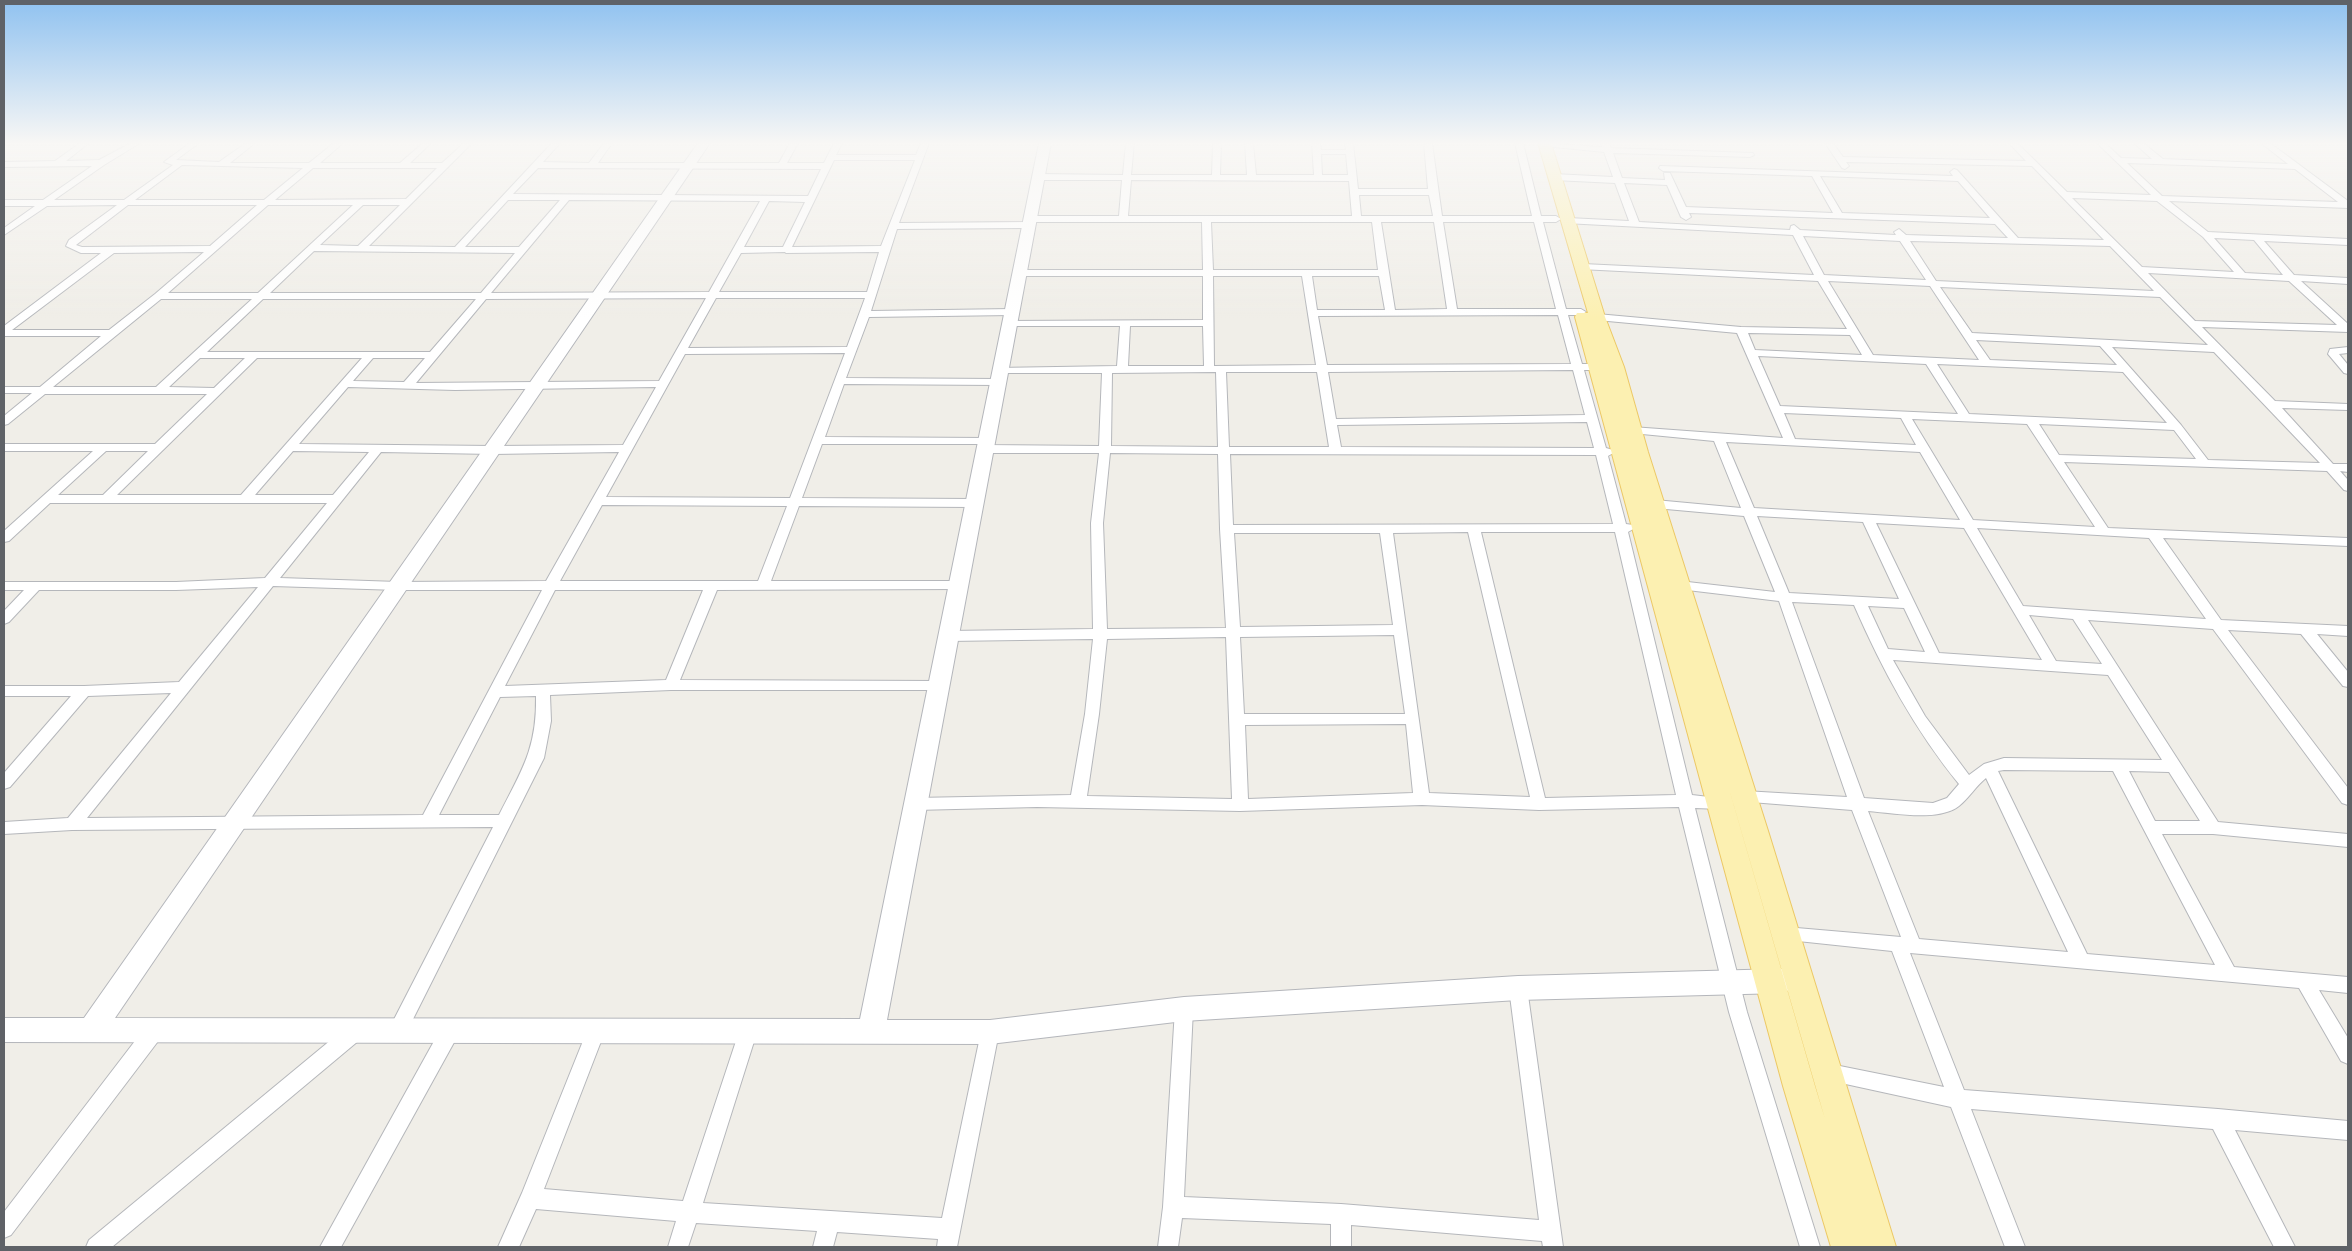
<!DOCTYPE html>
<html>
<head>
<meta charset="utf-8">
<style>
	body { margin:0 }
	#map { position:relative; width:2352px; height:1251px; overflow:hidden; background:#f0eee8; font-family:Rubik,sans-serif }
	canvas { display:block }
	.frame { position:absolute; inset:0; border:5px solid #5f6267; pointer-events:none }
</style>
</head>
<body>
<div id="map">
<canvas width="2352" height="1251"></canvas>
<div class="frame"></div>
</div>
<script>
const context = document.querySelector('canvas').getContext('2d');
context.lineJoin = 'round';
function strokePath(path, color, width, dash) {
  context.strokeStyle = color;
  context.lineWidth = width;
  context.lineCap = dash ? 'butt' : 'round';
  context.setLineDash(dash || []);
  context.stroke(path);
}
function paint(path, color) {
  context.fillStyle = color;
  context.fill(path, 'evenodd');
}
const street = new Path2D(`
	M80,143H89L66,161L99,160L131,143H140L104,165L54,200H124L173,165L164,162L190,143H199L176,160L219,162L246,143H255L230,163H309L334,143H343L320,163H400L423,143H431L410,163H442L464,143H472L369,246L455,247L552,143H560L543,162L589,163L604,143H612L598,163H779L790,143H798L787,163H824L834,143H842L836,155H916L921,143H929L899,223L1028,222L1033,225L1028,228L897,229L871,311L1012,309L1017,312L1012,315L869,317L846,378L998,379L1003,382L998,385L844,384L825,437L986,438L992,441L986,444H822L802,498L974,499L980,503L974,507L799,506L771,581H958L965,585L958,589L717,590L680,680L938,681L943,682L945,686L943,690H671L550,695L551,721L544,758L404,1037L397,1039L390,1037L388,1031L493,827L72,830L4,834V822L68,818L171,693L88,696L10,787L4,789V773L71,696H4V686H84L179,682L258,587L176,590H39L9,622L4,624V611L24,590H4V582H176L265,578L327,503H50L9,541L4,542V531L93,451H4V444H155L207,394H45L8,424L4,425V416L32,393H4V387H40L101,336H4V326L101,253H81L66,246L69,240L117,205L47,206L4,235V228L35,206H4V200H43L92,166L4,167V162L55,161ZM834,160H915L881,246L792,247ZM182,165L303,168L264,200H135ZM313,168H437L406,199L275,200ZM538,168L821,169L808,196L513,194ZM508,200H560L519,247H465ZM569,200L760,201L709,292L491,293ZM769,201L805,202L783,247H744ZM128,205H257L210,246L82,247L76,245ZM268,205H353L258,293H168ZM363,205H400L358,246L320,245ZM314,251L515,253L481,293H270ZM204,252L155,294L109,330H12L114,253ZM785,252L786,253L879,252L867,292H719L741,253ZM706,298L659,381L416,383L486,299ZM716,298H865L847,347L688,348ZM161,299H252L156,387H53ZM263,299H476L430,352H207ZM845,353L790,498L606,497L685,354ZM200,358H245L214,388L169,387ZM257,358H362L241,495H117ZM373,358H425L404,382L353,381ZM348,387L455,390L656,387L623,445L493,446L299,444ZM106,451H148L103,495H58ZM293,451L369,452L333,495H255ZM381,452L493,454L619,452L546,581L398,582L280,578ZM602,505L787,506L758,581H560ZM273,586L398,590H542L423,815L87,818ZM555,590H703L666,680L505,686ZM536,696C537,748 522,770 499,815H439L500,697Z
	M1126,143H1134L1131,175H1212L1213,143H1221L1220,175H1247L1245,143H1253L1256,175H1314L1312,143H1320L1321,150H1346L1345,143H1353L1358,189H1428L1424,143H1432L1442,216H1532L1515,143H1523L1541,216H1556L1561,219L1556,222H1543L1566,309H1581L1586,312L1581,315H1568L1582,364H1597L1602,367L1597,370H1584L1606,448L1613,450L1615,452L1608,456L1626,524L1633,525L1635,528L1628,532L1692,795L1726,799L1728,803L1726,807L1720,809L1695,808L1747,1012L1820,1247H1800L1729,1012L1679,807L1539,810L1422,805L1240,811L1037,807L915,810L909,808L907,804L909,800L915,798L1071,795L1085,714L1093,639L948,641L941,636L948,631L1093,629L1091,523L1099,453H985L979,449L985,445L1099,446L1102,373H1000L995,370L996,368L1117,366L1120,326H1009L1004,323L1005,321L1203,320V276H1019L1014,273L1019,270H1203L1202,222H1030L1025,219L1030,216H1119L1122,180H1038L1034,177L1038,174L1123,175ZM1321,154H1346L1348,175H1322ZM1131,180L1349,181L1352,216H1128ZM1359,195H1429L1433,216H1361ZM1211,222H1372L1378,270H1213ZM1381,222H1434L1447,309L1395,310ZM1443,222H1534L1556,309H1457ZM1213,276H1302L1316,365L1214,366ZM1312,276H1379L1385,310H1317ZM1558,315L1571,364L1327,365L1318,316ZM1130,326H1203L1204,366H1128ZM1573,370L1585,415L1336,419L1328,372ZM1216,372L1218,447L1111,446L1112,373ZM1226,372H1317L1329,447H1229ZM1587,422L1594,448L1341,447L1337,425ZM1110,453L1218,454L1220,529L1226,628L1107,629L1103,523ZM1230,454L1596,455L1613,524L1233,525ZM1468,532L1530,797L1429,793L1393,533ZM1481,532H1615L1676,795L1545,798ZM1234,533H1380L1393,625L1240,627ZM1394,635L1405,714H1244L1240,637ZM1226,637L1232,799L1087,796L1099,714L1107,639ZM1406,724L1413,793L1248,799L1245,725Z
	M1541,143L1602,147L1601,143H1609L1611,148L1753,153L1754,155L1750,157L1613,153L1622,178L1665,180L1664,173H1670L1686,207L1833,213L1812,176L1663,171L1659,168L1660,166L1953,176L1950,172L1954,169L1957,170L2018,238L2104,240L2032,166L1846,162L1849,166L1845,169L1842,168L1825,143H1833L1843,157L2026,161L2009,143H2017L2067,192L2151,195L2097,143H2105L2121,158L2152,159L2134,143H2143L2163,159L2288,164L2261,143H2270L2348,201V208L2169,201L2208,232L2348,239V245L2264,241L2294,275L2348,278V284L2301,281L2348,324V332L2202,327L2275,401L2348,404V410L2282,408L2333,464H2348V472L2340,471L2348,480V491L2344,490L2327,471L2064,462L2108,528L2348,538V546L2163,538L2221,620L2348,626V636L2317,634L2348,672V687L2343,686L2301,634L2228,630L2348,788V805L2342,803L2213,629L2088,620L2218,822L2348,834V847L2213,834H2162L2234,967L2348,977V993L2319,990L2348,1038V1064L2341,1061L2299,988L1910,953L1964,1090L2218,1109L2348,1121V1140L2235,1130L2295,1247H2274L2213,1129L1971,1109L2025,1247H2005L1951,1107L1818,1078L1816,1072L1818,1066L1825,1063L1944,1087L1892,951L1779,939L1776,934L1779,929L1785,927L1901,937L1852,810L1738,801L1736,797L1738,793L1744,791L1847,797L1779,601L1679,589L1672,585L1679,581L1775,592L1744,516L1655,508L1649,504L1655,500L1741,508L1714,441L1632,433L1626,430L1632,427L1783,438L1737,333L1597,320L1592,317L1597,314L1741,327L1847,329L1818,281L1580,269L1578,267L1583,264L1814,275L1793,235L1565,223L1563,221L1568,218L1629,221L1615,183L1554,180L1550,177L1554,174L1613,177L1604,152L1544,146H1541ZM2127,163L2295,169L2338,202L2162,196ZM1820,176L1958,181L1990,218L1842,213ZM1624,183L1667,185L1681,217L1686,220L1691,217L1689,213L1995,224L2008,238L1906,235L1899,229L1894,232L1896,235L1800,230L1794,225L1791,226L1790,230L1639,222ZM2072,198L2157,201L2203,237L2234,272L2142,267ZM1803,236L1900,241L1926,280L1824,275ZM2214,238L2254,240L2283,275L2245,273ZM1910,241L2110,246L2154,291L1936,281ZM2148,273L2289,281L2337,325L2195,321ZM1828,281L1930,286L1979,360L1873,355ZM1940,287L2160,297L2208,345L1972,333ZM1748,333L1850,335L1862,355L1755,350ZM1976,340L2100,346L2117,365L1990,360ZM2112,347L2214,352L2320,463L2208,460L2181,425ZM1758,356L1926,364L1958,414L1780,406ZM1937,364L2123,372L2167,423L1969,414ZM1784,413L1901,418L1916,445L1795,439ZM1912,419L2027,424L2095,527L1973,520ZM2039,424L2174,430L2196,459L2059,455ZM1726,442L1920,452L1960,520L1754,508ZM1757,516L1863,522L1899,599L1789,593ZM1876,523L1964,528L2042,660L1939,653ZM1977,528L2149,538L2206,619L2023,606ZM1792,602L1854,605C1882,669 1914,729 1959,784L1947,798L1933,803L1864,798ZM1868,606L1904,608L1925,652L1888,649ZM2029,615L2073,619L2102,664L2056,661ZM1893,660L2108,675L2162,760L2004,758L1984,764L1969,775L1925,716ZM2004,770L2113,771L2215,965L2087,954L1998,771ZM2129,771L2169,772L2200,821H2155ZM1986,778L2068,952L1919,939L1868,811C1893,813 1939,822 1959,806C1969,798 1975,787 1986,778Z
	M2348,347V353L2339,354L2348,365V374L2344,373L2328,354L2330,349Z
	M1518,980L1524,982L1527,988L1563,1247H1543L1542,1241L1351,1225V1247H1331V1224L1182,1218L1178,1247H1158L1163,1207L1175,1009L1178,1003L1184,1001L1190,1003L1193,1009L1184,1197L1341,1204L1539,1220L1509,988L1512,982Z
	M155,1022L162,1024L164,1030L162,1036L11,1235L4,1238V1212L148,1024Z
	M356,1023L363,1025L365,1031L363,1037L112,1247H86L89,1240L349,1025Z
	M450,1023L457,1025L459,1031L457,1037L341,1247H320L443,1025Z
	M596,1023L603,1025L605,1031L544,1189L683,1201L739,1032L741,1026L748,1024L755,1026L757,1032L703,1203L942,1218L981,1032L983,1026L990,1024L997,1026L999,1032L957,1247H937L938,1239L837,1232L833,1247H813L817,1231L696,1223L688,1247H668L676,1221L536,1209L519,1247H498L522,1193L587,1031L589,1025Z`);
const secondary = new Path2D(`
	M698,143H710L115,1018L860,1019L1039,143H1051L887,1020H990L1184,997L1518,976L1782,969L1791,973L1795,981L1791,989L1782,993L1518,1000L1184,1021L990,1044L4,1042V1018H84Z`);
const primary = new Path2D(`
	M1538,143H1551L1605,317L1624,367L1648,452L1769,834L1896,1247H1831L1783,1086L1575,317L1577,313H1588ZM1725,775L1825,1119L1815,1086Z`);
strokePath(street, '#b5b7bb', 2);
strokePath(secondary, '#b4b6bb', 2);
strokePath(primary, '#ecc865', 2);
paint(street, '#fff');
paint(secondary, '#fff');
paint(primary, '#fcf0b1');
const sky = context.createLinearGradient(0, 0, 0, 318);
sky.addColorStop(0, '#90c2f0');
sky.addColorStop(0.45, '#f8f7f5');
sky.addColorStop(1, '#f8f7f500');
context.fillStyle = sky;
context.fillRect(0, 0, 2352, 318);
</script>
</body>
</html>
